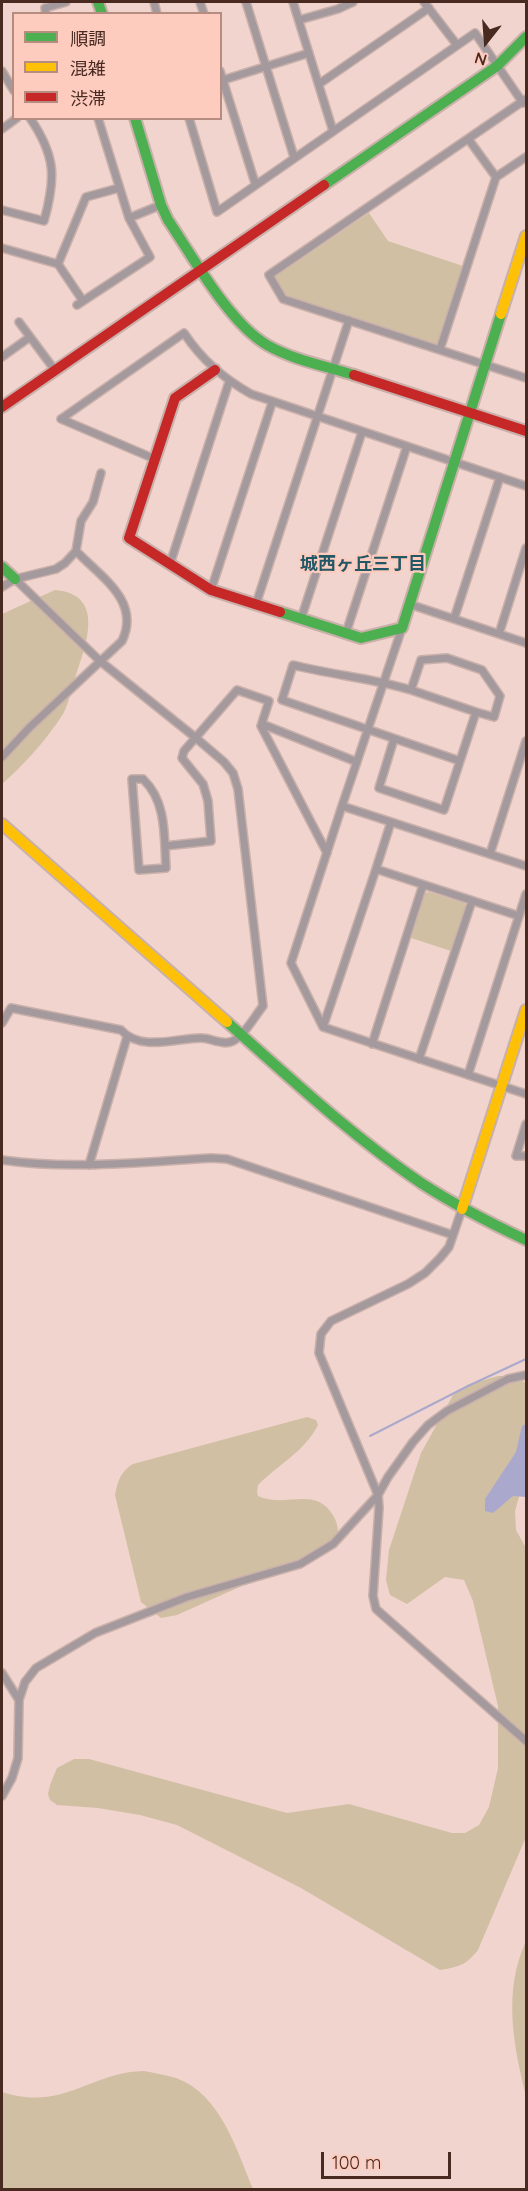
<!DOCTYPE html>
<html>
<head>
<meta charset="utf-8">
<style>
	body { margin:0 }
	#map { position:relative; width:528px; height:2191px; overflow:hidden; background:#f0d4cd; font-family:Quicksand,"Noto Sans JP",sans-serif }
	canvas { display:block }
	.frame { position:absolute; inset:0; border:3px solid #492a21; pointer-events:none }
	.legend { position:absolute; left:12px; top:12px; width:210px; height:108px; box-sizing:border-box; background:#feccbf; border:2px solid #b68b80; margin:0; padding:8px 10px; list-style:none; font-size:18px; color:#492a21 }
	.legend li { display:flex; align-items:center; gap:12px; height:30px }
	.legend b { width:30px; border:2px solid #b68b80 }
	.north { position:absolute; left:456px; top:12px; width:60px; height:60px; -webkit-text-stroke:4px #feccbf; paint-order:stroke; rotate:197deg; font-size:16px; font-weight:700; line-height:24px; text-align:center; color:#492a21 }
	.north::after { content:''; display:block; margin:auto; width:21px; height:27px; background:#492a21; clip-path:polygon(50% 0,100% 100%,50% 72%,0 100%) }
	.scale { position:absolute; left:321px; top:2152px; width:130px; height:27px; box-sizing:border-box; border:3px solid #492a21; border-top:0; padding-left:8px; font-size:18px; line-height:21px; white-space:nowrap; color:#492a21; -webkit-text-stroke:4px #feccbf; paint-order:stroke }
</style>
</head>
<body>
<div id="map">
<canvas width="528" height="2191"></canvas>
<div class="frame"></div>
<ul class="legend">
<li><b style="height:8px;background:#4caf50"></b>順調</li>
<li><b style="height:8px;background:#ffc107"></b>混雑</li>
<li><b style="height:8px;background:#c62828"></b>渋滞</li>
</ul>
<div class="north">N</div>
<div class="scale">100 m</div>
</div>
<script>
const context = document.querySelector('canvas').getContext('2d');
context.lineJoin = 'round';
function paint(path, color) {
  context.fillStyle = color;
  context.fill(path, 'evenodd');
}
function strokePath(path, color, width, dash) {
  context.strokeStyle = color;
  context.lineWidth = width;
  context.lineCap = dash ? 'butt' : 'round';
  context.setLineDash(dash || []);
  context.stroke(path);
}
function label(font, color, halo, rows, align = 'center') {
  context.font = font + ' Quicksand,"Noto Sans JP",sans-serif';
  context.lineWidth = 4.5;
  context.setLineDash([]);
  context.textBaseline = 'middle';
  context.strokeStyle = halo;
  context.fillStyle = color;
  for (const [text, x, y, turn = 0] of rows) {
    context.save();
    context.translate(x, y);
    context.rotate((+turn || 0) * Math.PI / 180);
    context.textAlign = isNaN(turn) ? turn : align;
    if (halo) context.strokeText(text, 0, 0);
    context.fillText(text, 0, 0);
    context.restore();
  }
}
paint(new Path2D(`
	M369,213L388,241L463,266L438,343L435,344L287,296L275,280L276,276Z
	M55,590C105,594 87,643 76,675C72,687 69,703 63,714C47,739 24,765 2,784V614Z
	M429,892L464,903L466,905L451,951L411,938L425,893Z
	M498,1376H510L526,1383V1472L515,1511L516,1530L526,1548V1837L478,1950C466,1965 459,1967 440,1970L301,1888L177,1825L140,1815L98,1808L57,1805L50,1800L48,1794L50,1785L57,1768L74,1759H89L287,1813L349,1804L452,1833H465L479,1825L489,1807L498,1768V1706L473,1601L464,1580L445,1577L407,1604L390,1595L386,1580L389,1550L421,1453L453,1395L467,1385Z
	M307,1417L316,1420L318,1425C305,1451 278,1465 258,1485L257,1492L258,1496C286,1509 316,1484 334,1517C339,1527 339,1534 335,1544L177,1615L161,1618L141,1602L115,1495C118,1481 120,1472 133,1464Z
	M526,1941V2096C513,2044 503,1991 526,1941Z
	M144,2071C155,2073 166,2075 176,2078C221,2094 237,2151 253,2189H2V2092C63,2112 90,2072 144,2071Z`), '#d1bfa4');
paint(new Path2D(`
	M526,1424V1497L513,1496L493,1513L485,1511V1499L516,1452L522,1426Z`), '#aaa9cd');
strokePath(new Path2D(`
	M370,1436L468,1386L526,1359`), '#aaa9cd', 2);
const street = new Path2D(`
	M154,2L157,14
	M200,2L204,14
	M246,2L294,157
	M293,2L333,131
	M424,2L457,45
	M46,14L45,8L66,2
	M299,20L338,9L353,2
	M2,71L14,91
	M220,71L255,183
	M220,81L309,53
	M319,84L429,8
	M526,99L269,275L283,299L526,378
	M189,118L217,212L475,33L523,103
	M2,129L17,118
	M469,140L496,177
	M2,210L44,221C56,178 56,156 30,118
	M129,218L161,205
	M2,248L58,264L83,301
	M58,264L86,197L119,188
	M77,305L150,257L129,218L98,118
	M19,322L54,369
	M440,349L496,177L526,157
	M2,357L30,337
	M61,419L184,333C202,360 223,378 251,394L526,486
	M61,419L155,459
	M170,564L229,382
	M2,587L15,579L56,569L65,563L76,551L81,521L93,502L101,473
	M211,590L272,403
	M256,604L349,320
	M409,604L526,643
	M301,619L362,432
	M454,619L500,477
	M346,633L407,446
	M499,634L526,548
	M262,724L357,762
	M394,739L379,788L444,810L460,761L282,700L293,665C332,675 372,678 411,690
	M2,757L29,728L122,641C141,601 101,577 76,551
	M460,761L476,712L494,717L500,696L482,670L447,658L421,660L411,690L476,712
	M132,779H143C167,802 164,836 166,868L139,870Z
	M342,806L402,628
	M391,822L376,869L519,916
	M165,846L211,841L208,801L203,784L182,758L184,751L237,690L269,701L261,726L327,853
	M490,854L526,741
	M526,866L342,806L291,963L323,1027L526,1094
	M2,1023L11,1008L121,1030C141,1052 176,1038 201,1038C211,1038 223,1046 233,1041C245,1035 254,1017 263,1006L238,789L233,773L224,762L196,738L100,661L15,579
	M323,1027L376,869
	M372,1044L423,885
	M419,1059L472,901
	M468,1075L526,894
	M526,1124L516,1156H526
	M2,1160C71,1170 141,1162 211,1158L227,1159L453,1235
	M89,1165L127,1037
	M462,1209L449,1247L440,1258L425,1273L408,1284L331,1321L321,1334L319,1353L378,1495L379,1508L373,1596L376,1609L526,1741
	M2,1673L19,1700
	M2,1796L12,1778L18,1758L19,1700L25,1682L36,1668L95,1633L187,1597L300,1564L333,1544L378,1495L388,1477L413,1442L428,1425L447,1411L508,1379L526,1375`);
const fast = new Path2D(`
	M98,2L102,14
	M135,118L161,205L168,220C193,257 229,323 267,345C293,360 326,366 354,375
	M324,185L497,66L526,37
	M2,567L15,579
	M280,612L361,638L402,628L501,314
	M227,1022C290,1078 352,1136 421,1183C455,1205 490,1223 526,1240`);
const slow = new Path2D(`
	M501,314L526,236
	M2,824L227,1022
	M462,1209L526,1010`);
const jam = new Path2D(`
	M215,370L175,398L129,538L211,590L280,612
	M354,375L526,431
	M2,407L324,185`);
strokePath(street, '#c9b0aa', 10);
strokePath(fast, '#c9b0aa', 14);
strokePath(slow, '#c9b0aa', 14);
strokePath(jam, '#c9b0aa', 14);
strokePath(street, '#a4999d', 7);
strokePath(fast, '#4caf50', 10);
strokePath(slow, '#ffc107', 10);
strokePath(jam, '#c62828', 10);
label('bold 18px', '#225865', '#feccbf', [
	["城西ヶ丘三丁目",363,565]
]);
</script>
</body>
</html>
